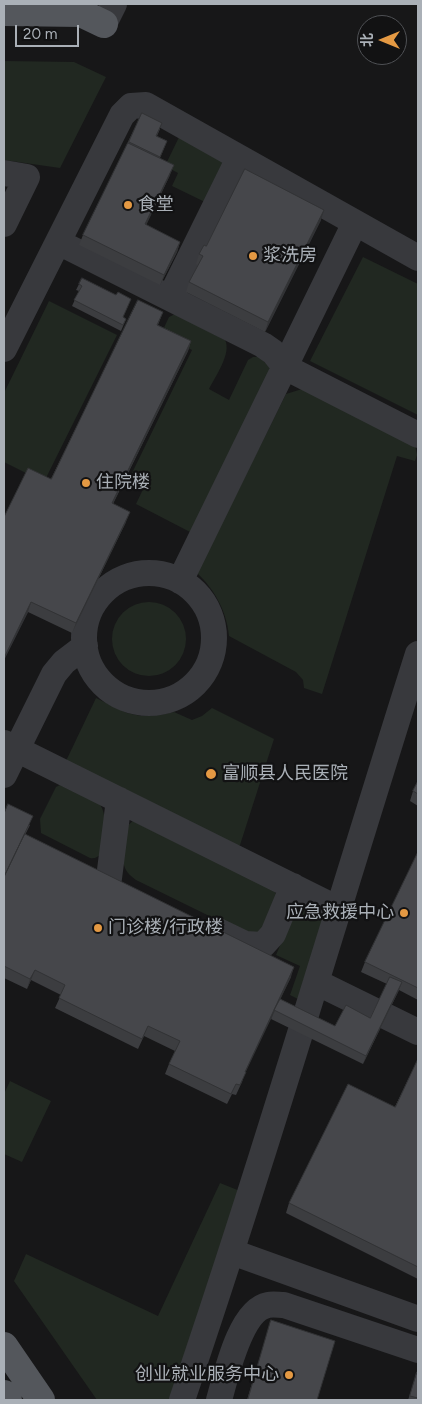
<!DOCTYPE html>
<html>
<head>
<meta charset="utf-8">
<style>
	body { margin:0 }
	#map { position:relative; width:422px; height:1404px; overflow:hidden; background:#171718; font-family:Figtree,"Noto Sans SC",sans-serif }
	canvas { display:block }
	.frame { position:absolute; inset:0; border:5px solid #aab0b7; pointer-events:none }
	.north { position:absolute; left:357px; top:15px; width:50px; height:50px; box-sizing:border-box; background:#121213; border:1px solid #4f5155; border-radius:50%; rotate:270deg; font-size:14px; font-weight:700; line-height:20px; text-align:center; color:#aab0b7 }
	.north::after { content:''; display:block; margin:auto; width:18px; height:22px; background:#e49943; clip-path:polygon(50% 0,100% 100%,50% 72%,0 100%) }
	.scale { position:absolute; left:15px; top:25px; width:64px; height:22px; box-sizing:border-box; border:2px solid #aab0b7; border-top:0; padding-left:6px; font-size:15px; line-height:18px; white-space:nowrap; color:#aab0b7; -webkit-text-stroke:4px #121213; paint-order:stroke }
</style>
</head>
<body>
<div id="map">
<canvas width="422" height="1404"></canvas>
<div class="frame"></div>
<div class="north">北</div>
<div class="scale">20 m</div>
</div>
<script>
const context = document.querySelector('canvas').getContext('2d');
context.lineJoin = 'round';
function paint(path, color) {
  context.fillStyle = color;
  context.fill(path, 'evenodd');
}
function strokePath(path, color, width, dash) {
  context.strokeStyle = color;
  context.lineWidth = width;
  context.lineCap = dash ? 'butt' : 'round';
  context.setLineDash(dash || []);
  context.stroke(path);
}
function label(font, color, halo, rows, align = 'center') {
  context.font = font + ' Figtree,"Noto Sans SC",sans-serif';
  context.lineWidth = 4.5;
  context.setLineDash([]);
  context.textBaseline = 'middle';
  context.strokeStyle = halo;
  context.fillStyle = color;
  for (const [text, x, y, turn = 0] of rows) {
    context.save();
    context.translate(x, y);
    context.rotate((+turn || 0) * Math.PI / 180);
    context.textAlign = isNaN(turn) ? turn : align;
    if (halo) context.strokeText(text, 0, 0);
    context.fillText(text, 0, 0);
    context.restore();
  }
}
paint(new Path2D(`
	M4,61L74,62L106,77L60,168L4,160Z
	M180,135L224,162L207,203L172,186L178,173L165,166Z
	M363,257L418,284V415L310,361Z
	M49,301L117,335L44,482L4,462V393Z
	M175,314L225,340C232,353 215,377 209,389L229,400L248,360L253,357H260L269,367L270,376L192,533L136,504L147,481L132,473L192,350L161,334L169,317Z
	M302,389L415,445L417,455L415,461L397,456L322,694L304,688L303,680L296,672L229,636C227,612 215,590 197,573L286,394Z
	M112 639a37 37 0 1 1 74 0a37 37 0 1 1-74 0Z
	M96,698L127,713L141,716L160,715L174,712L192,720L202,716L212,708L274,739L240,845L237,847L66,761Z
	M60,785L99,803C109,816 103,837 102,853C98,857 95,859 90,858L41,833L40,819L56,787Z
	M133,821L274,890L277,896L263,932L250,936L136,880C131,876 127,873 125,868C121,857 122,827 133,821Z
	M304,906L320,914L323,922L302,1001L290,995L300,966L276,955L294,913Z
	M10,1081L51,1101L22,1162L4,1154V1094Z
	M220,1183L240,1191L173,1400H97L14,1281L26,1254L158,1316Z`), '#212821');
strokePath(new Path2D(`
	M104,24L114,4
	M4,173L27,177L4,224
	M58,242L263,345L273,352L285,367L418,435
	M170,298L239,158
	M4,349L122,115L131,106L146,105L418,258
	M84 638a65 65 0 1 1 130 0a65 65 0 1 1-130 0Z
	M180,581L355,223
	M4,743L338,909
	M4,775L54,674L64,662L85,646
	M109,878L119,800
	M216,930L245,944L263,945L273,934L293,886
	M316,982L418,1032
	M232,1252L418,1319
	M182,1400C266,1153 339,903 418,654
	M219,1400C226,1376 240,1310 268,1305C273,1304 279,1305 284,1305L418,1350`), '#38393d', 26);
strokePath(new Path2D(`
	M4,12L81,13L104,24
	M4,1346L41,1400
	M4,1394L8,1400`), '#54575c', 28);
paint(new Path2D(`
	M142,113L160,129L157,136L167,141L160,158L170,175L146,225L180,242L177,252L160,285L79,245L83,235Z
	M321,220L265,332L186,292L189,282L198,265L196,264L199,254L206,246Z
	M79,284L131,299L123,317L126,319L121,331L72,306L79,291L76,290Z
	M163,312L158,325L191,341L188,351L113,504L126,522L72,633L28,612L4,660V517L51,479Z
	M418,781V806L410,801L413,791Z
	M4,814L30,825L25,835L291,977L280,999L335,1026L370,1018L387,984L361,972L365,962L418,852V1000L399,990L363,1064L271,1019L273,1014L245,1072L242,1082L236,1095L232,1094L227,1104L165,1074L169,1064L175,1051L144,1036L138,1049L55,1008L61,995L31,980L27,989L4,978Z
	M418,1059V1279L286,1213L289,1203L395,1107Z
	M271,1320L317,1400H247Z
	M418,1372V1400H408L414,1382Z`), '#3c3d40');
paint(new Path2D(`
	M174,165L170,175L142,234L145,224Z
	M324,210L321,220L265,332L268,322Z
	M180,242L177,252L160,285L164,275Z
	M191,341L188,351L108,513L112,503Z
	M130,512L126,522L72,633L76,623Z
	M31,602L28,612L4,660V658Z
	M294,967L291,977L241,1082L245,1072Z
	M35,970L31,980L27,989L30,979Z
	M402,982L399,990L363,1064L366,1056Z`), '#313234');
const building = new Path2D(`
	M142,113L162,123L156,136L167,141L160,157L129,142Z
	M128,143L174,165L145,224L180,242L164,275L83,235Z
	M245,169L324,210L268,322L189,282L203,256L199,254L204,245L206,246Z
	M82,278L116,295L118,292L131,299L123,317L126,319L123,325L74,300L82,286L79,284Z
	M138,300L163,312L157,325L191,341L112,503L130,512L76,623L31,602L4,658V517L28,468L51,479Z
	M418,781V794L413,791Z
	M8,804L33,816L4,877V814Z
	M25,834L294,967L245,1072H246L240,1085L236,1084L231,1094L169,1064L180,1041L148,1026L142,1039L59,998L65,985L35,970L30,979L4,966V877Z
	M418,852V988L365,962Z
	M390,977L402,982L366,1056L274,1010L280,999L335,1026L346,1005L370,1018Z
	M418,1059V1267L289,1203L348,1084L395,1107Z
	M271,1320L335,1341L317,1400H248Z
	M417,1372H418V1398L410,1396Z`);
paint(building, '#46474b');
strokePath(building, '#313234', 1);
for (const [x, y, r, color] of [
	[128,205,5,"#e49943"],
	[253,256,5,"#e49943"],
	[86,483,5,"#e49943"],
	[211,774,6,"#e49943"],
	[404,913,5,"#e49943"],
	[98,928,5,"#e49943"],
	[289,1375,5,"#e49943"]
]) {
  const dot = new Path2D();
  dot.arc(x, y, r, 0, 2 * Math.PI);
  context.fillStyle = color;
  context.fill(dot);
  strokePath(dot, '#121213', 2);
}
label('18px', '#aab0b7', '#121213', [
	["食堂",138,205],
	["浆洗房",263,256],
	["住院楼",96,483],
	["富顺县人民医院",222,774],
	["应急救援中心",394,913,"right"],
	["门诊楼/行政楼",108,928],
	["创业就业服务中心",279,1375,"right"]
], 'left');
</script>
</body>
</html>
